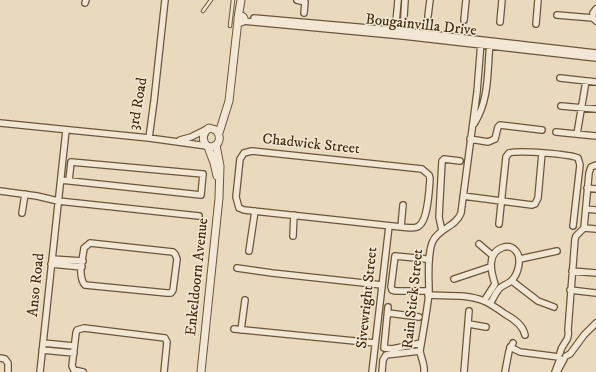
<!DOCTYPE html>
<html>
<head>
<meta charset="utf-8">
<style>
	body { margin:0 }
	canvas { display:block; background:#e9dabd }
</style>
</head>
<body>
<canvas width="596" height="372"></canvas>
<script>
const context = document.querySelector('canvas').getContext('2d');
context.lineJoin = 'round';
function strokePath(path, color, width, dash) {
  context.strokeStyle = color;
  context.lineWidth = width;
  context.lineCap = dash ? 'butt' : 'round';
  context.setLineDash(dash || []);
  context.stroke(path);
}
function label(font, color, halo, rows, align = 'center') {
  context.font = font + ' "IM FELL DW Pica",serif';
  context.lineWidth = 3;
  context.setLineDash([]);
  context.textBaseline = 'middle';
  context.strokeStyle = halo;
  context.fillStyle = color;
  for (const [text, x, y, turn = 0] of rows) {
    context.save();
    context.translate(x, y);
    context.rotate((+turn || 0) * Math.PI / 180);
    context.textAlign = isNaN(turn) ? turn : align;
    if (halo) context.strokeText(text, 0, 0);
    context.fillText(text, 0, 0);
    context.restore();
  }
}
const service = new Path2D(`
	M203,11L211,0
	M230,26L233,0`);
const minor = new Path2D(`
	M297,0L305,2L304,13
	M85,3L86,0
	M596,9L593,13V18L596,21
	M557,15L593,18
	M428,16L430,0
	M254,18L403,31L596,53
	M464,20L466,0
	M243,21L403,36L596,58
	M500,22L502,0
	M536,24L538,0
	M395,33L398,0
	M403,34L405,0
	M560,78L596,82
	M561,106L596,109
	M0,123L149,138L207,146
	M474,124C490,99 487,71 490,43
	M556,132L596,136
	M577,134L586,81
	M149,138L154,101L165,0
	M470,139L488,142L495,139L498,127L500,125L542,130
	M180,140L191,137L207,129
	M252,151L422,169L429,175L430,179C429,191 428,223 417,227C412,229 406,227 401,227L244,210L239,208L236,197L240,159L244,153Z
	M61,180L201,195L203,174L71,162L69,181
	M587,188L596,189
	M0,191L37,196L58,201L199,216
	M463,196L532,205L535,204L538,198L542,153
	M586,209L596,210
	M22,213L25,194
	M499,224L506,157L509,153C519,150 569,154 578,158L580,165L573,226
	M401,227L403,205
	M584,228L596,229
	M442,231L439,217L442,161L444,159L460,161
	M293,236L294,215
	M90,243L173,252L175,254L177,259L173,290L171,293H167L85,285C77,276 83,258 84,248Z
	M479,244L493,256
	M249,251L255,211
	M52,259L83,261
	M426,259L395,256L391,287L392,290L396,291H429
	M520,259L557,251
	M51,264L82,267
	M237,268L272,273L382,285
	M572,271L596,273
	M454,279L490,267
	M512,281L538,301L554,307
	M570,290L596,293
	M428,295C446,296 467,294 484,301C491,304 498,309 505,314C514,319 523,325 525,335
	M484,301L495,284C491,272 486,252 504,247C508,246 512,247 515,250C523,258 518,275 511,281C508,284 503,285 500,288C496,292 493,299 490,304
	M388,307L384,348L392,349L421,343
	M388,313L419,317
	M469,324L486,327
	M234,329L375,343
	M241,330L245,300
	M43,343L74,346
	M510,347L520,352L559,357
	M42,350L74,353
	M560,353C562,342 570,342 568,330L575,239L576,236L584,228L589,173L591,167L596,165
	M566,356L570,354L584,335L596,323
	M0,358L5,359L8,363V372
	M40,372L66,130
	M83,372L74,370L72,366L76,333L77,330L84,328L165,338L167,342L164,372
	M372,372L389,226
	M382,372L383,360L386,355L420,351
	M424,372C425,365 421,358 420,351C423,332 427,312 429,293C429,277 427,258 432,243C437,229 456,227 461,213L477,92L481,42
	M464,372L469,311
	M505,372L509,351L513,343
	M555,372L560,359
	M557,372L564,359`);
const tertiary = new Path2D(`
	M238 19a3 3 0 1 1 6 0a3 3 0 1 1-6 0Z
	M238,18L241,0
	M209,128L216,130C223,138 218,150 207,146C201,140 203,132 209,128Z
	M219,133L229,101L238,20
	M208,147L214,163L217,176
	M201,372L219,198L220,166L216,145`);
strokePath(service, '#6c5638', 4.5);
strokePath(minor, '#6c5638', 8);
strokePath(tertiary, '#6c5638', 9);
strokePath(service, '#f1e7d4', 2.5);
strokePath(minor, '#f1e7d4', 5.5);
strokePath(tertiary, '#f1e7d4', 7);
label('15px', '#432a0c', '#f1e7d4', [
	["Bougainvilla Drive",421,26,6],
	["3rd Road",139,104,-80],
	["Chadwick Street",311,145,6],
	["Enkeldoorn Avenue",198,277,-84],
	["Anso Road",37,285,-84],
	["Sivewright Street",368,298,-84],
	["Rain Stick Street",414,299,-84]
]);
</script>
</body>
</html>
